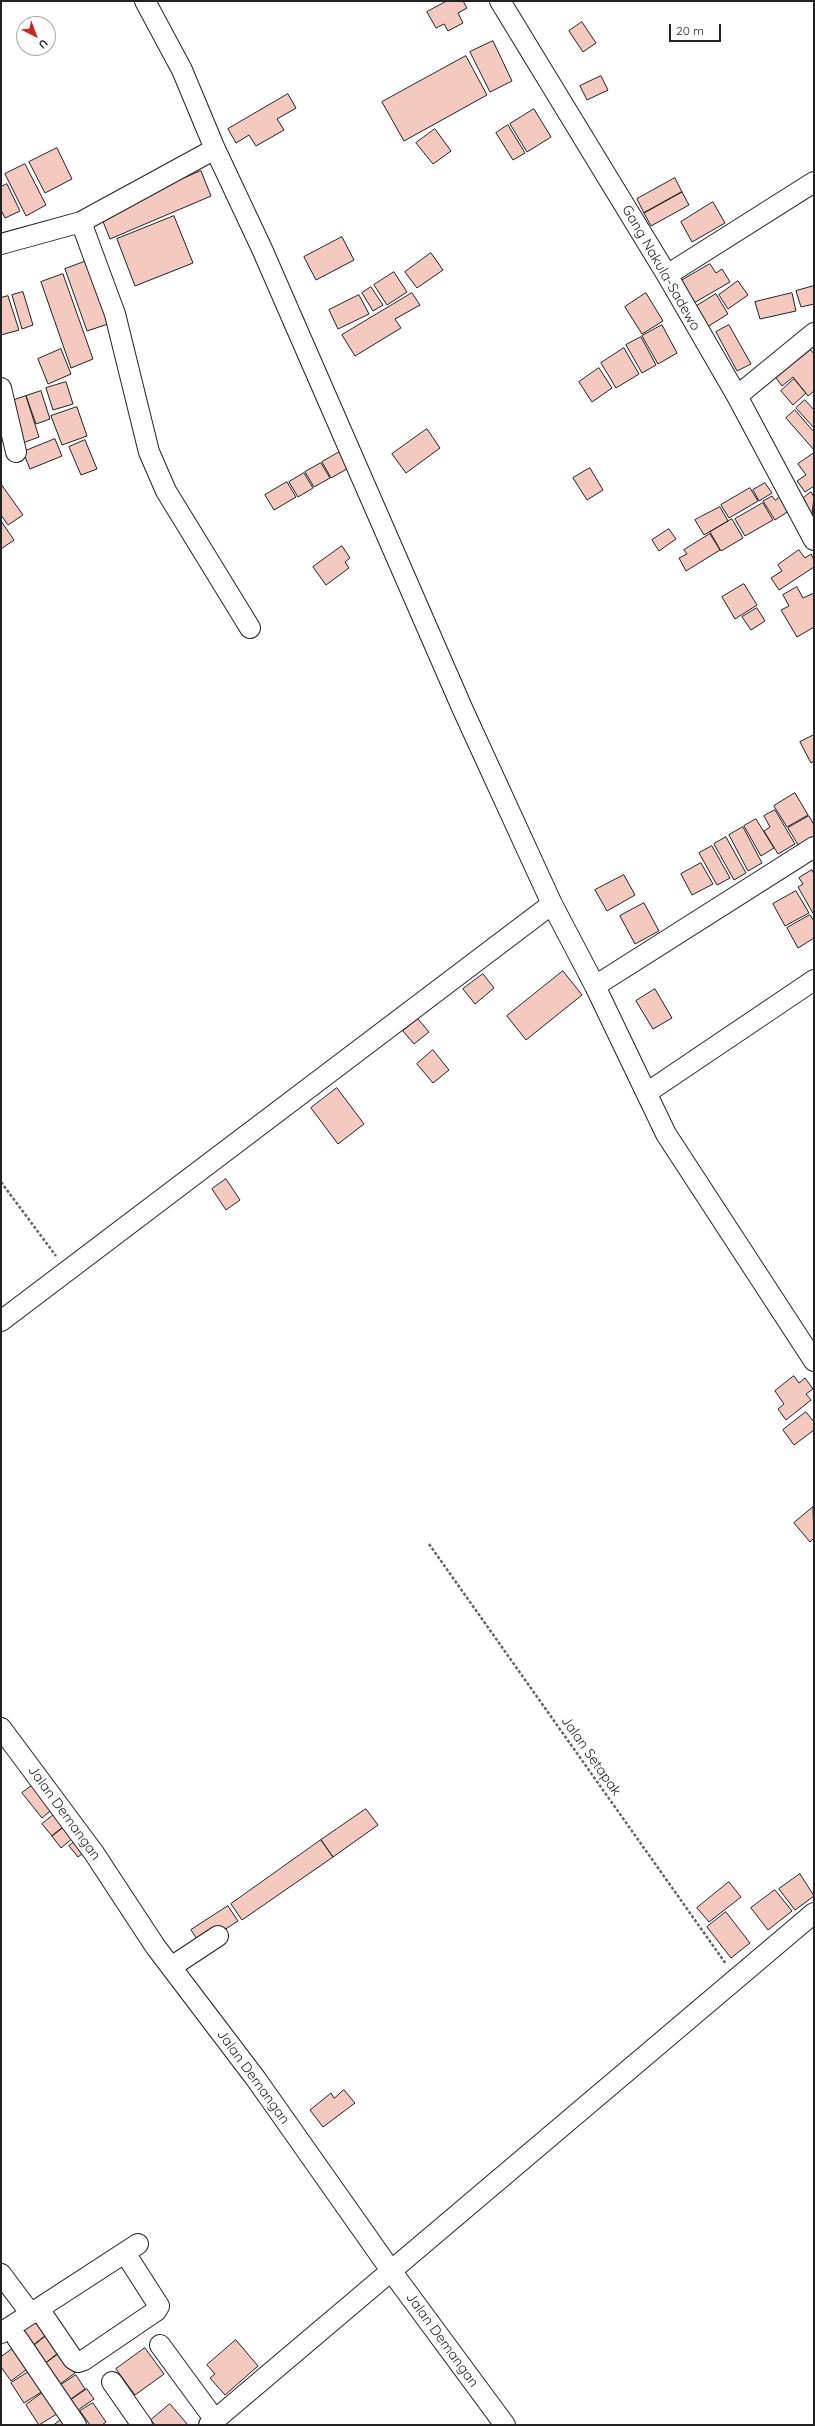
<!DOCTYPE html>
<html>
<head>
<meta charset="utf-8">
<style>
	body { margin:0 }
	#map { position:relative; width:815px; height:2426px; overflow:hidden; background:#fff; font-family:Quicksand,sans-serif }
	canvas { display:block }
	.frame { position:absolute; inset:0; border:2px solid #222; pointer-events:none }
	.north { position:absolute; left:16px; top:16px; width:40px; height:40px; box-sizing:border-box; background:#fff; border:1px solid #a7a7a7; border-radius:50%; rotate:138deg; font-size:11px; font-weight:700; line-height:16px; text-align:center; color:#222 }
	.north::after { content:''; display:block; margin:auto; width:14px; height:18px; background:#c62828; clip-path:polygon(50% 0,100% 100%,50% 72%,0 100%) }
	.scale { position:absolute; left:669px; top:24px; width:52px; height:18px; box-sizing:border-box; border:2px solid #222; border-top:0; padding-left:5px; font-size:12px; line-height:14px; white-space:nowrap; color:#222; -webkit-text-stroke:3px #fff; paint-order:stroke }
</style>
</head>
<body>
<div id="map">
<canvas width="815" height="2426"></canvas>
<div class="frame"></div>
<div class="north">U</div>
<div class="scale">20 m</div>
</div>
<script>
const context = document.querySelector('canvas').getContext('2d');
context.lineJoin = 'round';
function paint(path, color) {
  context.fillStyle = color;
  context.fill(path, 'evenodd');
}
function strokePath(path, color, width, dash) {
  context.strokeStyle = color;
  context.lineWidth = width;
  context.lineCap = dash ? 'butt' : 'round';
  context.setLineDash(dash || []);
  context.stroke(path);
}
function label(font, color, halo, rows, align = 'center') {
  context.font = font + ' Quicksand,sans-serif';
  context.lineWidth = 3;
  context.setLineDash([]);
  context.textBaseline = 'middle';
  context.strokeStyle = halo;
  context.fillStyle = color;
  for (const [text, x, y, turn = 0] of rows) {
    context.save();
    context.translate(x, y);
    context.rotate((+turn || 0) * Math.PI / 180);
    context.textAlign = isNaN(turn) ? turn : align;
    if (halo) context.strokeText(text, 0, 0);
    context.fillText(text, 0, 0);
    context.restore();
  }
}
const building = new Path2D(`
	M447,1H463L467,8L458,13L463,23L448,31L444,24L436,28L427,12Z
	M582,22L596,43L583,52L569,31Z
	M493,41L512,81L490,92L470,52Z
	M466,56L487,95L404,141L382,102Z
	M601,76L608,90L587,100L580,86Z
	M288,94L296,108L277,119L284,130L256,146L249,135L236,143L228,129Z
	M534,109L551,137L527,152L510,124Z
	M508,125L525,153L513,160L496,133Z
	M435,129L451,151L433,164L416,143Z
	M57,148L72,179L45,193L29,162Z
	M25,164L46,205L26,216L5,174Z
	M201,171L211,196L110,239L100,214Z
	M675,178L682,192L644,213L637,199Z
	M7,184L20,211L5,218L1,210V187Z
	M682,192L689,205L651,226L644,213Z
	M713,202L725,223L692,242L681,222Z
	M174,216L193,263L135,286L117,239Z
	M342,237L354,260L316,280L304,257Z
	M431,253L443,270L417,288L405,272Z
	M92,259L114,322L87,331L65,269Z
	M710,264L716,273L722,269L730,282L692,304L679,282Z
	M394,272L407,292L387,305L374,285Z
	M63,274L93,359L71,368L41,282Z
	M738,281L748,295L728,309L719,295Z
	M814,286V304L801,307L796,291Z
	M371,287L383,305L373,311L362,293Z
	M23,292L33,325L22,329L12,295Z
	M412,293L420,305L395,319L401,328L355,356L342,335Z
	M646,293L663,321L642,334L625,307Z
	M792,293L796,311L760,319L755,302Z
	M716,294L728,314L707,327L695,307Z
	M359,295L369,314L338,329L329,310Z
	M8,296L19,330L1,335V298Z
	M662,325L677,353L658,364L642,336Z
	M729,325L751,364L737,371L716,332Z
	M641,337L656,365L642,373L626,345Z
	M806,344L814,354V391L808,396L793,377L782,386L773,374Z
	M624,348L639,374L616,388L601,363Z
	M61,349L71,374L48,384L38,359Z
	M599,368L612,388L592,402L579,382Z
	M794,379L806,393L793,405L781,391Z
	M66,382L73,404L53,410L46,388Z
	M41,391L50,419L36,424L26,396Z
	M26,396L39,437L20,444L6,403Z
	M805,400L814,410V428L796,408Z
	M77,407L87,436L62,445L51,416Z
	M795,410L814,432V450L786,418Z
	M427,429L440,448L406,473L392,454Z
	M55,439L62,456L30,469L23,452Z
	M85,440L97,469L81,475L69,447Z
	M343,450L352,466L331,478L322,462Z
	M814,453V486L805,492L797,481L806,475L798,464Z
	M321,463L330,478L314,487L305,472Z
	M590,468L603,490L587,500L573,478Z
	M304,473L313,488L298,497L289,482Z
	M287,482L296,497L274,510L265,495Z
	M765,483L772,493L759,501L753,490Z
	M1,484L23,515L8,525L1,515Z
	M750,488L758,501L729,518L721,505Z
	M811,492L814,497L812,515L801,500Z
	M783,495L792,509L775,520L763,501L772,496L775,500Z
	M763,503L773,520L745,536L735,519Z
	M720,507L728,521L704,535L695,520Z
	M732,519L743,538L721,551L710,532Z
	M1,521L14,540L1,549Z
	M669,529L676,539L659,551L652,540Z
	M710,534L720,550L686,571L679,558L687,554L684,550Z
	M342,546L350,558L345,562L349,568L326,585L313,567Z
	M799,550L805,558L811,554L814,560V567L779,590L771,578L782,571L778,565Z
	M744,584L757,605L735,619L722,597Z
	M797,587L803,598L814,593V627L797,637L781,610L789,606L783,595Z
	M757,608L765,621L751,630L742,617Z
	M814,735V761L811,763L800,742Z
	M795,793L808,815L787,827L774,806Z
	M775,810L795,844L778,854L764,831L770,827L764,816Z
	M809,816L814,825V839L800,848L788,828Z
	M756,819L774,848L761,856L744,826Z
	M743,827L762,863L748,871L729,835Z
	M726,837L746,873L734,880L714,844Z
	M712,846L730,878L717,885L699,853Z
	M701,863L713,884L692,895L681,874Z
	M812,870L814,874V915L798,887L803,884L799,878Z
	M624,875L635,895L607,911L595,890Z
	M796,891L809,913L785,926L773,904Z
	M644,903L659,931L635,944L620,916Z
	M810,915L814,921V938L798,948L787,928Z
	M563,971L582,995L526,1040L507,1016Z
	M483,974L494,988L475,1004L463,989Z
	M655,989L672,1018L653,1029L636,1001Z
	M418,1019L429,1032L414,1044L403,1031Z
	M433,1050L449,1070L433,1083L417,1064Z
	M337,1088L364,1124L338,1144L311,1108Z
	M226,1179L240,1200L226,1210L212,1189Z
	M794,1376L799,1383L805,1378L813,1389L806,1394L811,1400L786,1420L778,1409L784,1404L775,1391Z
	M806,1412L814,1422V1430L794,1445L783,1430Z
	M813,1507L814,1538L810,1542L794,1523Z
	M38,1781L57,1805L42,1818L22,1793Z
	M366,1809L378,1825L333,1857L321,1840Z
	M55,1814L65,1826L52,1836L42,1824Z
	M65,1826L74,1837L61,1848L52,1836Z
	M80,1838L89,1849L78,1857L69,1846Z
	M321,1840L333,1857L242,1920L231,1904Z
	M800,1874L814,1896L795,1910L779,1889Z
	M729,1882L741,1897L709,1922L697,1908Z
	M775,1890L792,1911L768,1930L751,1908Z
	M228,1906L238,1921L201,1945L191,1930Z
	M726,1912L750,1943L731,1958L707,1927Z
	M344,2090L355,2103L323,2127L310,2110L331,2093L334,2098Z
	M38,2317L50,2332L33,2345L21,2330Z
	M46,2336L59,2352L43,2365L30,2349Z
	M236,2340L258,2366L225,2395L210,2378L215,2374L207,2365Z
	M15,2347L30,2367L11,2381L1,2367V2357Z
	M145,2348L164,2374L135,2395L116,2369Z
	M60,2353L75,2373L56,2387L41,2367Z
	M30,2371L43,2391L24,2403L11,2383Z
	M76,2375L85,2389L68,2401L58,2387Z
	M87,2389L94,2399L75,2412L68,2402Z
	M45,2391L60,2412L39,2425L26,2405Z
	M93,2403L106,2422L102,2425H90L80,2411Z
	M170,2404L188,2425H155L151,2420Z
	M64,2417L70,2425H54Z`);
paint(building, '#f3c9c0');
strokePath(building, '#222', 1);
const minor = new Path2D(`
	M145,1L182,70L215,149L262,249L463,710L552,904L595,986L666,1134L814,1361
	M500,1L667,275L737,396L814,540
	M81,222L115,314L149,452L166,491L250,628
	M1,244L81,222L215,149
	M667,275L814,182
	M1,388L16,452
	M737,396L814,333
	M595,986L814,847
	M648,1092L814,980
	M1,1321L552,904
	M1,1728L94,1853L155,1946L256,2079L392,2272L505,2425
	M171,1967L218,1936
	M1,2274L31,2314
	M39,2309L73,2359L78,2362L84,2360L156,2311L159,2306L125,2253
	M1,2333L138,2244
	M17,2338L76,2425
	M160,2345L215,2420
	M112,2382L142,2425
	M209,2425L814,1913`);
strokePath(minor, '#222', 22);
strokePath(new Path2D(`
	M1,1182L56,1256
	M429,1544L726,1964`), '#646464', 2.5, [3, 2]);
strokePath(minor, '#fff', 20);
label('14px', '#222', '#fff', [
	["Gang Nakula-Sadewo",661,268,60],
	["Jalan Setapak",591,1756,55],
	["Jalan Demangan",64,1813,54],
	["Jalan Demangan",253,2077,54],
	["Jalan Demangan",442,2340,54]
]);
</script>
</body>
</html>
